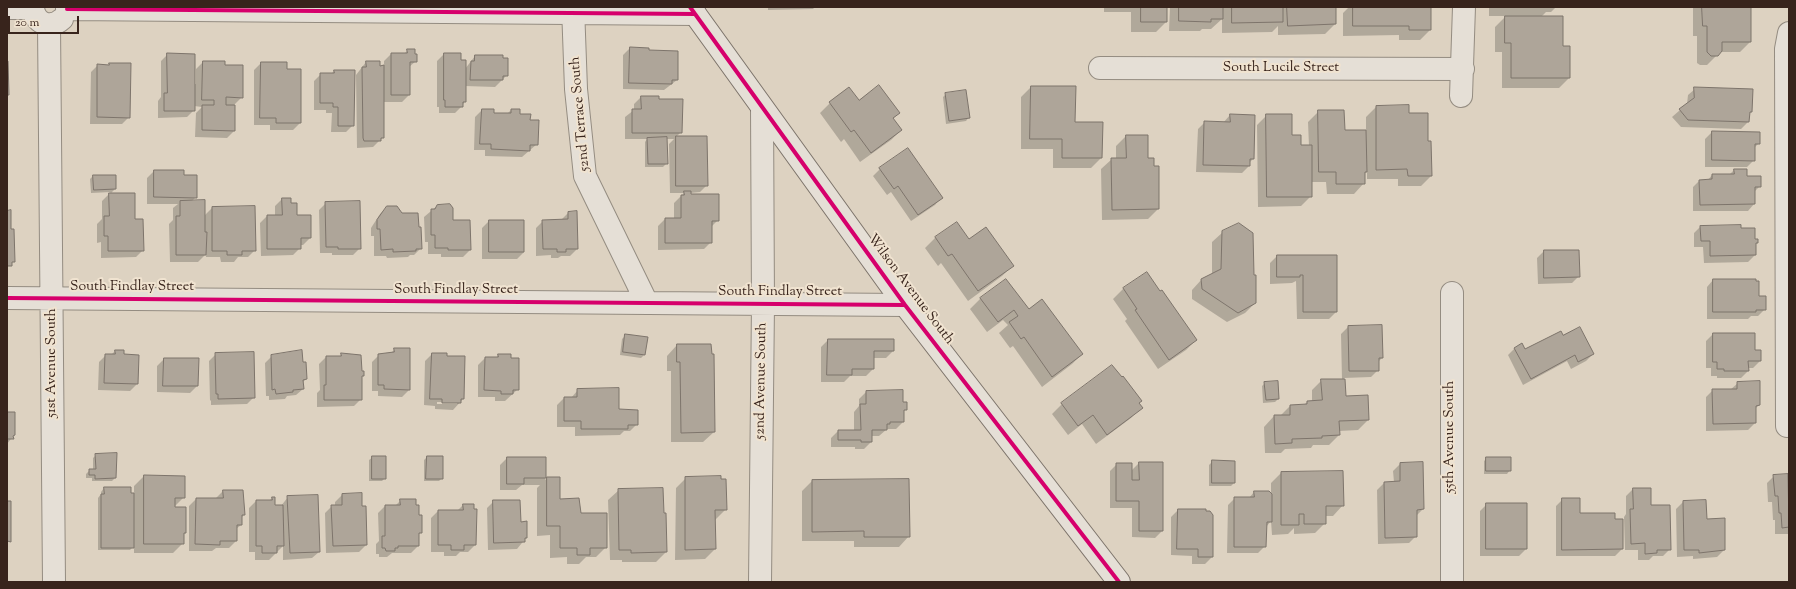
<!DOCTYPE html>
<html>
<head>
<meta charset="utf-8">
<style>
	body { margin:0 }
	#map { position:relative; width:1796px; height:589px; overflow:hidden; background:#ddd2c1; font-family:"Sorts Mill Goudy",serif }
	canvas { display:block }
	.frame { position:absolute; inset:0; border:8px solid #38241c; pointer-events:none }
	.scale { position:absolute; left:8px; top:16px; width:71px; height:18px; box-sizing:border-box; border:2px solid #38241c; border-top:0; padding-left:5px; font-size:12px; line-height:14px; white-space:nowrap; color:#38241c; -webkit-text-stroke:3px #f0e3d0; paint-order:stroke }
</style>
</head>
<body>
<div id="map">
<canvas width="1796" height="589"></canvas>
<div class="frame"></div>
<div class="scale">20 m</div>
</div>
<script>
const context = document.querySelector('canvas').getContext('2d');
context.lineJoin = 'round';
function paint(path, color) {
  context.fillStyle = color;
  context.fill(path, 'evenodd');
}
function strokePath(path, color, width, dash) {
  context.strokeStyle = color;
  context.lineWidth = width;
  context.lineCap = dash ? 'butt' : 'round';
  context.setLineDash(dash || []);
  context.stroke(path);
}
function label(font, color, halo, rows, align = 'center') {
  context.font = font + ' "Sorts Mill Goudy",serif';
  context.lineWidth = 4;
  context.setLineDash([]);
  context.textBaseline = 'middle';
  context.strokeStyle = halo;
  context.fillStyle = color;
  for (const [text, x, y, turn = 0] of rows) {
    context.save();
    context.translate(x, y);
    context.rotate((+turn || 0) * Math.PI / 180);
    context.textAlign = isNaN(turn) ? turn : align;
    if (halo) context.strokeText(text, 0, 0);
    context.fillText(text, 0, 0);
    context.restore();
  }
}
paint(new Path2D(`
	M768,7H815L813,9L768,10Z
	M1104,7H1166V22L1156,32H1131V12H1104Z
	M1170,7H1335V24L1325,34L1278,35V26L1272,32L1222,33V19L1211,29H1202L1200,31H1169Z
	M1349,7H1430V30L1420,40H1399V35L1343,36V13Z
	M1489,7H1556L1551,12H1546L1541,17L1562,47L1569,78L1559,88H1502V52H1495V27L1506,16H1489Z
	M1693,7H1750V42L1740,52H1720L1707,65H1700L1697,63V36H1693Z
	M630,48L677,80L664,90L623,89V55Z
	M408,50L416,61L409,67V95L402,102H383V137L373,147L357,148L356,75L366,62L379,67L384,66V61L391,54H404Z
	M168,54L194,84H196V69L203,62L224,66L242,97L234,105V131L227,138L195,137L196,113L202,107L194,106V110L187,117L158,118V101L161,97V61Z
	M444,54L460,61L465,69L475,56L507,75L495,87L465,86V101L462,106L455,113H439V107H437V61Z
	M261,63L286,70L300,123L293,130H270V125H254V70Z
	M98,65L129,117L122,124H90L91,72Z
	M334,71L353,125L346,132H331L332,113H326V110H314V81L321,74H331Z
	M1031,87L1074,123H1102L1101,158L1091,168H1053V149H1021V97Z
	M1695,89L1751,112L1749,114L1748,122L1741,129L1681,127L1672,117L1687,104L1688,95Z
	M946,94L969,117L966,121L946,124L943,97Z
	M641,97L658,100L681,132L676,137L707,185L700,192L690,193V195L718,220L711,227V242L704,249L658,250V226L665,219H674V203L684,193H670L669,144L674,139H666L667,163L663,167H645V142L647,139H625V117L634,110V104Z
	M859,102L899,113L893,119L901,130L891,140L860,162L844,139L841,142L820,113L830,103Z
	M1376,107L1408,114L1427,142L1431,176L1421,186H1398V179H1367V171L1364,174V183L1354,194H1327L1326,182H1311V196L1301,206L1258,207L1257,125L1267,115L1300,146H1309L1308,122L1319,111L1344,131H1366V117Z
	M482,110L493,114H507L511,110L529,121L537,144L522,157L485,156V150H474L475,117Z
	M1230,115L1253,159L1249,163V166L1242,173L1196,172L1198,129L1205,122L1223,123Z
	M1712,132L1759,143L1754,148V160L1747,167H1705V139Z
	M1126,136L1147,159L1158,209L1148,219L1102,220L1101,169L1112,159H1116V146Z
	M880,169L941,198L935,205L911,221L891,192L887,195L873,176Z
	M1734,170L1760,186L1754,192V204L1748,211H1693V187L1700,180H1708L1712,175H1729Z
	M154,171L183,176L196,197L192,201L204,216L212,208L255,250L248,257H238L234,262H221L220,257H206V254L198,262H170L169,224L173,220V208L178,204H147V178Z
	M93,176L115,189L110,194L134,220L143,250L136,257L101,258V242L97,243V224L102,219V201L111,192L91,193L90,179Z
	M282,199H290V204L296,216L310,238L303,245H300V248L293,255L261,256L260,223L267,216H275V206Z
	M326,203L360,248L353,255H332V253H320L319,210Z
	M437,206L452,221L470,250L463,257H441V254H428V242H425L424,217Z
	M387,207L421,248L414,255H410L408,257L387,258L386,256H374V236H371V228L380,214Z
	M568,213L577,249L570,256H561L558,258H551V255L536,256V228L543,221L561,220Z
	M489,221L524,252L517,259H482V228Z
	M957,223L969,240L1012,266L1002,276L968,301L941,263L938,266L925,248L935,238Z
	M1701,226L1740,229L1757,243L1755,245V255L1748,262L1704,263L1703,247H1694V233Z
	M1223,232L1253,276L1255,303L1245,313L1227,322L1192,299V290L1202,279L1212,275V242Z
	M1544,251L1579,276L1572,283L1538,284L1537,258Z
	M1277,256H1336V312L1329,319H1297L1296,281L1292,283L1270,284V263Z
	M1146,273L1196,340L1186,350L1158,369L1125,321L1127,319L1113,299L1123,289Z
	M1005,280L1028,311L1082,354L1072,364L1042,387L1013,346L1010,348L999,333L1008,325L1003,320L987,332L970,309L980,299Z
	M1713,280L1758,297L1765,309L1758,316H1751L1748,319H1707V287Z
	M1348,327L1382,358L1378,362V370L1371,377L1344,378L1345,397L1368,420L1358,430L1339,431V435L1329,445H1313L1311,448L1285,449L1281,453H1265L1264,427L1274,416H1280L1290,406L1304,405L1307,402H1312V390L1322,380H1342L1341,334Z
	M1713,334H1754V351L1760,361L1753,368H1747L1748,371L1741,378H1717V376H1711V368H1706V341Z
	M626,335L644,355L641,358L620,355L622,339Z
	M1563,336L1593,354L1586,361L1571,369L1567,361L1523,385L1508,355L1515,348L1525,351Z
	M828,340L893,351L886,358H873V369L866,376H850L844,382H821V347Z
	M677,345L714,432L703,442H671V371H667V356Z
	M395,349H409V390L402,397L378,396V391H372V362L379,355L390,354Z
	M115,351L137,384L130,391L98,390L99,362L106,355H111Z
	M216,354L254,397L247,404L211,405V400L210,401L209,361Z
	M342,354L363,375L361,378V399L354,406L317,407V393L320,390L319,364L326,357H339Z
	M432,354L463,399L453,410L435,409V406L424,405L425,361ZM437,402H457V404H437Z
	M498,355L518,389L505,401H495V397H478V365L485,358H496Z
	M272,356L302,363L306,379L302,383L303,389L296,395L287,396L285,399L269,400V396H266L265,363Z
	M164,359L197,386L190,393L157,392V366Z
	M1265,383L1278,399L1275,402L1263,403L1262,386Z
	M1738,383L1759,405L1755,409V423L1748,430L1706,431V397L1713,390H1730Z
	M578,390L618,410L637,424L630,431H624L620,435L575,436V427H557V405L564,398H571Z
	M866,392L902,403L906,409L903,412V422L896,429H887L879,436H871V442L864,449H855V447H831V438L838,431H854V412L859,406V399Z
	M1062,404L1141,407L1131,418L1096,444L1082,424L1068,435L1052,414Z
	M7,413L14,435L7,444Z
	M96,455L115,478L112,481H92V478H86V474L90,470H93V458Z
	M373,457L385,478L382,481H369V460Z
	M427,457L442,478L439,481H424V460Z
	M507,458H545V480L547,478H559V500L580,514L606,547L596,557H586L579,564H567V557L550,558V535L537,536V488L540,485H522L516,490H500V465Z
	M1487,458L1510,470L1507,474H1484V461Z
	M1213,461L1234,483L1231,486H1209V465Z
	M1139,463L1162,531L1155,538L1132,537V508H1110V471L1117,464L1131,471Z
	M1400,464L1423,509L1416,516V536L1409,543L1378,544L1377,490L1384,483L1394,482L1393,471Z
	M1342,472L1343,505L1333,516H1325V523L1315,533L1294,534V528L1288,534L1272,535L1271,521L1266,527L1265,546L1258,553H1227L1228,505L1235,498H1249L1254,492L1271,494V483L1281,473Z
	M144,476L184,497L174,507L185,533L183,535V543L173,553H134V546L130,550H98V498L101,494V492L104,488L134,494V486Z
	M1774,476L1789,480V534H1775V520H1773L1772,502H1768L1767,483Z
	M686,478L726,509L715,520V549L705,559L675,560L676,488Z
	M908,480L909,536L899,547H854V541H802V491L812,481Z
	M1633,489H1650V506L1670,549L1663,556H1653L1649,560H1638V550H1625L1624,517L1626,514V496Z
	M619,490L666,552L656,562H622V560H610L608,500Z
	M223,491H242L244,515L241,518V525L236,529V541L229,548H216L212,551H189V506L196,499L216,498Z
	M342,495L361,507L366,545L359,552L326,553L325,513L332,506H335V502Z
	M288,497L319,552L312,558L283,560V546L269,560H255V552H249V508L256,501H269L272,498H274V506H281Z
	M1563,499L1579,514L1622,549L1615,556H1556V506Z
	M401,500L418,516L421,532L418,535V546L411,553H392L387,557H379V554H376V544L379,541L378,513L385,506H395Z
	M494,501L520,523L526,538L517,549L488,550L487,508Z
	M1683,502L1706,520L1724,550L1717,557L1693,559V556L1677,557L1676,509Z
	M1487,504L1526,549L1519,556H1480V511Z
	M463,505L475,545L468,552H460L456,556H444V552H431V518L438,511H457Z
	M1178,510L1205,512L1212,515V557L1205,564H1192V556L1171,555V517Z`), '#0003');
const building = new Path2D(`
	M1141,7H1167V22H1141Z
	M1179,7H1223V19H1211V22L1179,21Z
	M1232,7H1283V22L1232,23Z
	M1287,7H1336V24L1288,26Z
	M1353,7H1431V30H1409V26H1353Z
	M1702,7H1751V42H1722V51L1718,56H1711L1707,52V26H1703Z
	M1505,16H1563V46H1570V78H1511V43H1505Z
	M630,47L649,48V50L678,51V80H672V84L629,83Z
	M407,49H415V54H417V62H410V95H391V53H407Z
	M167,53L195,54V111H164V93H167Z
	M444,53H461V60H466V102H463V107H445V100H444Z
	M475,55H503V58H508V76H503V80H470L471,61H474Z
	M7,61H8L9,95H7Z
	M203,61H225V65H243V98L226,97V105H235V131L202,130V105H214V100H202Z
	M366,61H380V66L384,65V138H381V141H364L363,138L362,67H366Z
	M261,62H287V69H301V123H276V118H260Z
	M109,63H131L130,118L97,117V64L109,65Z
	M334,70H355L354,126H338V107H333V103H320V73H334Z
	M879,85L900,113L893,118L902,130L871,153L854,130L851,132L829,102L849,87L859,100Z
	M1031,86H1076L1075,122H1103L1102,158H1062V139H1030Z
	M1694,87L1753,89L1752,112H1750L1749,122L1688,120L1679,109L1694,98Z
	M966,90L970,118L949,121L945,93Z
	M641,96H659V99H683L682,133H632V109H641Z
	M1409,105V113H1428V141H1431L1432,176H1408L1407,169L1376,170V106Z
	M482,109H494V113H511V109H520V114H531L530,120H539L538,145H530V151L491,149V144H480Z
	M1318,110H1344L1345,130H1366L1367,172H1365V184H1336V172H1319Z
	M1230,114L1255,115L1254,159H1250V166L1203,165L1204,121L1230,122Z
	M1266,114H1292V135H1301V145H1312V197H1267Z
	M1712,131L1760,132V144H1755V161L1712,160Z
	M1126,135H1148V158H1154V166H1159V209L1112,210L1111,158H1126Z
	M676,136H707L708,186H676Z
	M667,137L668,164H648L647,138Z
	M908,148L943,198L918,215L898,186L894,189L879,168Z
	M1734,169H1747V176H1761V187H1755V204L1700,205L1699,180L1712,179V174H1734Z
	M154,170H184V175H197V198L154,197Z
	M93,175H116V189L94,190Z
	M684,191H691V194H719V221H712V243H665V218H681V195H684Z
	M109,193H135V219H143L144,251H108V236H104V216H109Z
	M282,198H291V203H297V215H311V238H301V249H267V215H282Z
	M205,200V232H207L206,255H176V216H180V201Z
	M360,201L361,249H338V247H326L325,202Z
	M450,204L453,208V220H470L471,250H448V248H435V235H431V209H435L437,205Z
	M255,206L256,251H242V255H227V251H212V207Z
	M387,206H397L402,213H418L419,227H421L422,249H416V251L393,252V249L381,250L380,229H377V220Z
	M11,210V229H14L15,262H12V266H7V211Z
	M577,211L578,249H566V252H557V249H543L542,220L568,219V212Z
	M489,220H524V252H489Z
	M957,222L969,239L986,227L1014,266L978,291L952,254L948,256L935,237Z
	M1239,223L1253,233L1254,275H1256V303L1238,313L1202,289L1201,279L1221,269L1222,231Z
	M1741,225V228H1755V239H1758V243H1756V255L1710,256V241H1701L1700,226Z
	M1544,250H1579L1580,277L1544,278Z
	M1277,255H1337V312H1303V275H1300V277H1277Z
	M1147,272L1160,291L1162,290L1197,340L1169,360L1135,310L1137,309L1123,288Z
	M1006,279L1029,309L1042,299L1083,354L1052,377L1024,337L1021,339L1009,322L1018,316L1014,310L998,322L980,298Z
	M1713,279H1756V281H1759V296H1766V310H1756V312H1713Z
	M1382,325L1383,358H1379V371H1349L1348,326Z
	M1580,327L1594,354L1578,362L1575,355L1531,379L1514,348L1522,343L1525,349L1561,331L1563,335Z
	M1713,333H1755V350H1761V361H1748L1749,371H1724V369H1717V362H1713Z
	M625,334L648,337L645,355L623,352Z
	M828,339H894V351H874V369H852V375H827Z
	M677,344H711L712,354H714L715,432L681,433L680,362H677Z
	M394,348H410V390L384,389V385H378V354L394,352Z
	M115,350H124V354L139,355L138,384L104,383L105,354H115Z
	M302,350L303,362H306L307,379L303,380L304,389L293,390V392L276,394L275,389L272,390L271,355Z
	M254,352L255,398L218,399V394H216L215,353Z
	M341,353L361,355L362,371H364V376H362V400H324V385H326V356H341Z
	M432,353H447V356H465L464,399H461V403H442V399H430Z
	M498,354H511V358H519V390H513V394H501V391L484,390L485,357H498Z
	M164,358H199L198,386H163Z
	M1112,365L1122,377L1123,376L1142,401L1139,403L1143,408L1107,435L1093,415L1078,426L1061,403Z
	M1321,379H1345L1346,396L1368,395L1369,420L1339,421L1340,435L1322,436V438L1292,439V443L1275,444L1274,415H1290V405L1307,404V401L1322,400Z
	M1278,381L1279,399L1266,400L1264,382Z
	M1760,381V405L1756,406V423L1713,424L1712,389H1737V382Z
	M619,388V409L638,410V425H628V429H581V421H564V397H577V389Z
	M903,390V402H907V410H904V422H890V424H887V430H872V442H861V440H838V430H861L860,404H866V391Z
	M7,412H15V435L13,436L14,439H7Z
	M117,453L116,478L95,479V475H89V469H96L95,454Z
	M372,456H386V479H372Z
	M427,456H443V479H426Z
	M507,457H546V478H524V484H507Z
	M1486,457H1511V471H1486Z
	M1212,460L1235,461V483H1212Z
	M1139,462H1163V531H1139V501H1116V463H1132V480H1139Z
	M1423,462L1424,509L1417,510V537L1385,538L1384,482L1400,481V463Z
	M1343,471L1344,506H1326V524H1304V514H1299V525H1281V472Z
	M1788,474L1789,527L1782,528L1781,513H1779L1778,496H1775L1773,475Z
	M144,475L185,476V498H175V507H186V533H184V544H144Z
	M721,476V479H726L727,510H715L716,549L685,550V477Z
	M547,477H560V499L579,498L581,513H607V548H590V555H577V548H560V526H547Z
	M909,479L910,537H864V531L812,532V480Z
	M104,487H131V493H134V548H101V494H104Z
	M663,488L664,513H666L667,552L631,553V550H619L618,489Z
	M1633,488H1651V505H1670L1671,550H1657V553L1645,554V543L1631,544L1630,509H1633Z
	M223,490H243L245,515H242V525H237V541H220V545L195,544L196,498H223Z
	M1254,491H1269L1272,494V522H1267L1266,547H1234V497H1254Z
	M362,493V506H366L367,545L333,546L331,505H342V494Z
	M318,495L320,552L290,553L287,496Z
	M272,497H275V505H283L284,546H277V553H262V546H256V500H272Z
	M1562,498H1580V513H1615V519H1623V549L1562,550Z
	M400,499H416V505H419V515H422V533H419V546H398V548H395V551H386L385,548H382V536H385V505H400Z
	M493,500H520L521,522L527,521V538H525V542L494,543Z
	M1706,500L1707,519L1725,518V550L1699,553V550H1684L1683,501Z
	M7,501H11V542L7,541Z
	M1486,503H1527V549H1486Z
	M463,504H474V509H477L476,545H464V550H451V545H438V510H463Z
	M1178,509H1206V511H1210L1213,515V557H1198V549H1177Z`);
paint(building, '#aea599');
strokePath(building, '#7d746b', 1);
const minor = new Path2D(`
	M33,7C34,23 50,30 62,19
	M573,7L576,89L585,176L647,303
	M7,8H33
	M67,9L695,14
	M49,25L54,582
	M1100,68L1463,69
	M1461,96L1464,7
	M1452,293V582
	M7,298L905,305
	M1787,426L1786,49L1789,33
	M760,582L763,304L762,108`);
const secondary = new Path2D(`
	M690,7L905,305L1119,582`);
strokePath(minor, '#948c81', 24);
strokePath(secondary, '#7d746b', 24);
strokePath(minor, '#e5dfd6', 22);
strokePath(secondary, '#e5dfd6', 22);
strokePath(new Path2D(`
	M690,7L905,305L1119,582
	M67,9L695,14
	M7,298L905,305`), '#d6006c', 4);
label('14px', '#38241c', '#f0e3d0', [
	["South Lucile Street",1281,69],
	["52nd Terrace South",581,114,-95],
	["South Findlay Street",132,288],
	["Wilson Avenue South",910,290,53],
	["South Findlay Street",456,291],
	["South Findlay Street",780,293],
	["51st Avenue South",53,363,-90],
	["52nd Avenue South",762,381,-89],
	["55th Avenue South",1451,437,-90]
]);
</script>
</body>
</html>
